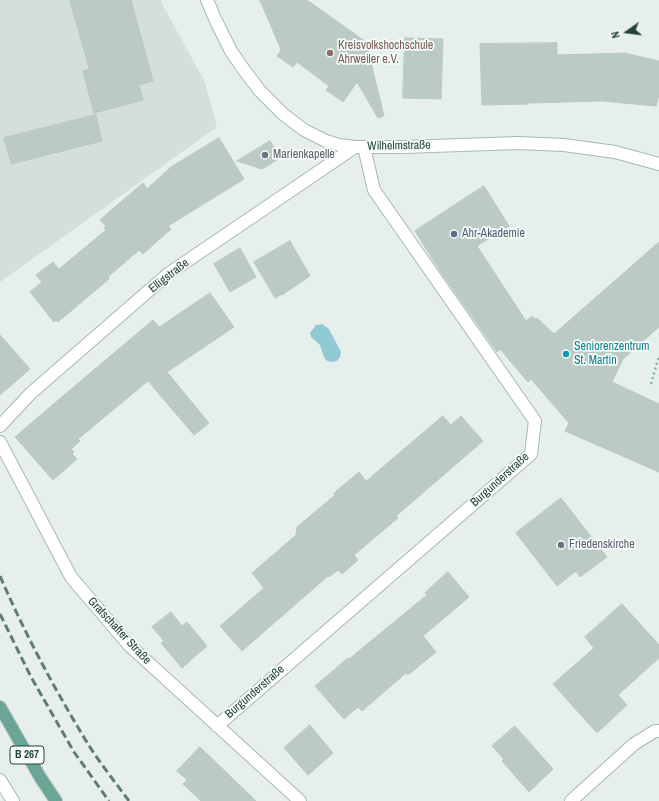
<!DOCTYPE html>
<html>
<head>
<meta charset="utf-8">
<style>
	body { margin:0 }
	#map { position:relative; width:659px; height:801px; overflow:hidden; background:#e6efeb; font-family:"Archivo Narrow",sans-serif }
	canvas { display:block }
	.north { position:absolute; left:607px; top:12px; width:40px; height:40px; -webkit-text-stroke:3px #f7fbf9; paint-order:stroke; rotate:256deg; font-size:11px; font-weight:700; line-height:16px; text-align:center; color:#24423a }
	.north::after { content:''; display:block; margin:auto; width:14px; height:18px; background:#24423a; clip-path:polygon(50% 0,100% 100%,50% 72%,0 100%) }
</style>
</head>
<body>
<div id="map">
<canvas width="659" height="801"></canvas>
<div class="north">N</div>
</div>
<script>
const context = document.querySelector('canvas').getContext('2d');
context.lineJoin = 'round';
function paint(path, color) {
  context.fillStyle = color;
  context.fill(path, 'evenodd');
}
function strokePath(path, color, width, dash) {
  context.strokeStyle = color;
  context.lineWidth = width;
  context.lineCap = dash ? 'butt' : 'round';
  context.setLineDash(dash || []);
  context.stroke(path);
}
function label(font, color, halo, rows, align = 'center') {
  context.font = font + ' "Archivo Narrow",sans-serif';
  context.lineWidth = 3.5;
  context.setLineDash([]);
  context.textBaseline = 'middle';
  context.strokeStyle = halo;
  context.fillStyle = color;
  for (const [text, x, y, turn = 0] of rows) {
    context.save();
    context.translate(x, y);
    context.rotate((+turn || 0) * Math.PI / 180);
    context.textAlign = isNaN(turn) ? turn : align;
    if (halo) context.strokeText(text, 0, 0);
    context.fillText(text, 0, 0);
    context.restore();
  }
}
paint(new Path2D(`
	M0,0H161L162,4L204,80L217,127L0,282Z`), '#d4dfda');
paint(new Path2D(`
	M322,324L329,329L341,352L340,357L337,361L330,362L326,360L324,357L320,345L311,337L310,333L316,325Z`), '#8ec9d4');
const building = new Path2D(`
	M70,0H131L153,81L139,85L143,100L94,113L83,71L89,69Z
	M260,0H307L366,42L384,116L378,118L357,82L343,102L326,90L329,86L297,62L293,67L277,56L281,50Z
	M405,38L443,39L441,99L403,98Z
	M557,43V55L624,53L659,61V94L656,106L602,101L528,103V104L482,105L480,44Z
	M96,115L102,141L11,164L4,138Z
	M219,138L244,179L168,226L171,229L143,254L139,250L108,277L109,279L58,322L56,320L54,322L30,292L42,282L36,275L53,262L59,269L106,230L104,227L106,226L100,220L143,183L147,189L171,167Z
	M270,141L280,158L262,169L237,161Z
	M484,186L509,226L477,246L526,321L532,316L534,319L537,318L554,334L659,242V327L623,359L612,382L659,404V472L565,431L569,423L531,379L528,382L500,349L497,352L440,271L415,231Z
	M290,241L310,276L282,295V294L275,298L254,262Z
	M240,248L256,277L230,292L214,264Z
	M210,293L234,327L167,372L209,423L194,435L148,381L78,439L80,441L71,449L74,452L72,454L77,459L53,480L15,437L50,407L153,320L159,327Z
	M0,335L30,369L0,395Z
	M443,416L451,425L461,416L483,441L396,516L398,518L354,555L358,560L342,574L338,570L329,577L328,576L242,651L220,626L264,588L252,573L296,535L297,527L335,495L334,493L359,472L366,481Z
	M561,498L607,557L580,577L576,571L557,586L516,533Z
	M448,572L469,597L423,636L436,652L408,675L406,673L362,711L358,707L344,719L315,686L348,658L349,659L427,595L425,593Z
	M622,604L659,645V658L618,695L627,705L597,733L553,684L594,648L585,637Z
	M171,612L182,626L187,622L207,646L182,668L161,643L164,641L152,627Z
	M310,725L333,753L308,775L284,748Z
	M515,726L553,769L529,792L502,761L504,759L492,746Z
	M200,747L256,801H201L183,784L187,780L177,771Z`);
paint(building, '#bbcac4');
strokePath(building, '#b8c9c2', 1);
const lane = new Path2D(`
	M0,780L13,801`);
const street = new Path2D(`
	M0,426L31,393L168,274L355,147
	M0,442L71,577L129,645L300,801
	M217,726L531,454L535,421L374,190L364,147
	M571,801L634,744L655,731H659`);
const secondary = new Path2D(`
	M207,0L216,21L231,51L244,70L260,91L283,114L304,130L326,141L339,145L355,147H404L518,143L564,145L615,152L659,164`);
const primary = new Path2D(`
	M0,707L40,777L56,801`);
strokePath(lane, '#a8b8b2', 14);
strokePath(street, '#a8b8b2', 14);
strokePath(secondary, '#a4bbb3', 14);
strokePath(primary, '#c2cac8', 14);
strokePath(new Path2D(`
	M651,384L659,356`), '#86b3a5', 2.5, [2, 3]);
strokePath(lane, '#fff', 12);
strokePath(street, '#fff', 12);
strokePath(secondary, '#fff', 12);
strokePath(primary, '#6aa596', 12);
strokePath(new Path2D(`
	M0,576C25,634 55,690 88,744C100,763 115,782 129,801
	M0,614L31,677L74,752L109,801`), '#5f7d75', 3, [8, 4]);
for (const [x, y, r, color] of [
	[330,53,4,"#8d6e63"],
	[265,155,4,"#6b7280"],
	[454,234,4,"#5c6f8a"],
	[566,354,4,"#0f9aa8"],
	[561,545,4,"#6b7280"]
]) {
  const dot = new Path2D();
  dot.arc(x, y, r, 0, 2 * Math.PI);
  context.fillStyle = color;
  context.fill(dot);
  strokePath(dot, '#f7fbf9', 1.5);
}
for (const [x, y, w] of [
	[27,755,34]
]) {
  const box = new Path2D();
  box.roundRect(x - w / 2, y - 9, w, 18, 3);
  context.fillStyle = '#f7fbf9';
  context.fill(box);
  strokePath(box, '#24423a', 1);
}
label('bold 11px', '#24423a', null, [
	["B 267",27,755]
]);
label('12px', '#785e54', '#f7fbf9', [
	["Kreisvolkshochschule",338,46],
	["Ahrweiler e.V.",338,60]
], 'left');
label('12px', '#24423a', '#f7fbf9', [
	["Wilhelmstraße",399,146,-1],
	["Elligstraße",169,276,-38],
	["Burgunderstraße",500,480,-42],
	["Grafschafter Straße",119,631,47],
	["Burgunderstraße",255,692,-41]
]);
label('12px', '#5b616d', '#f7fbf9', [
	["Marienkapelle",273,155],
	["Friedenskirche",569,545]
], 'left');
label('12px', '#4e5e75', '#f7fbf9', [
	["Ahr-Akademie",462,234]
], 'left');
label('12px', '#0d838f', '#f7fbf9', [
	["Seniorenzentrum",574,347],
	["St. Martin",574,361]
], 'left');
</script>
</body>
</html>
